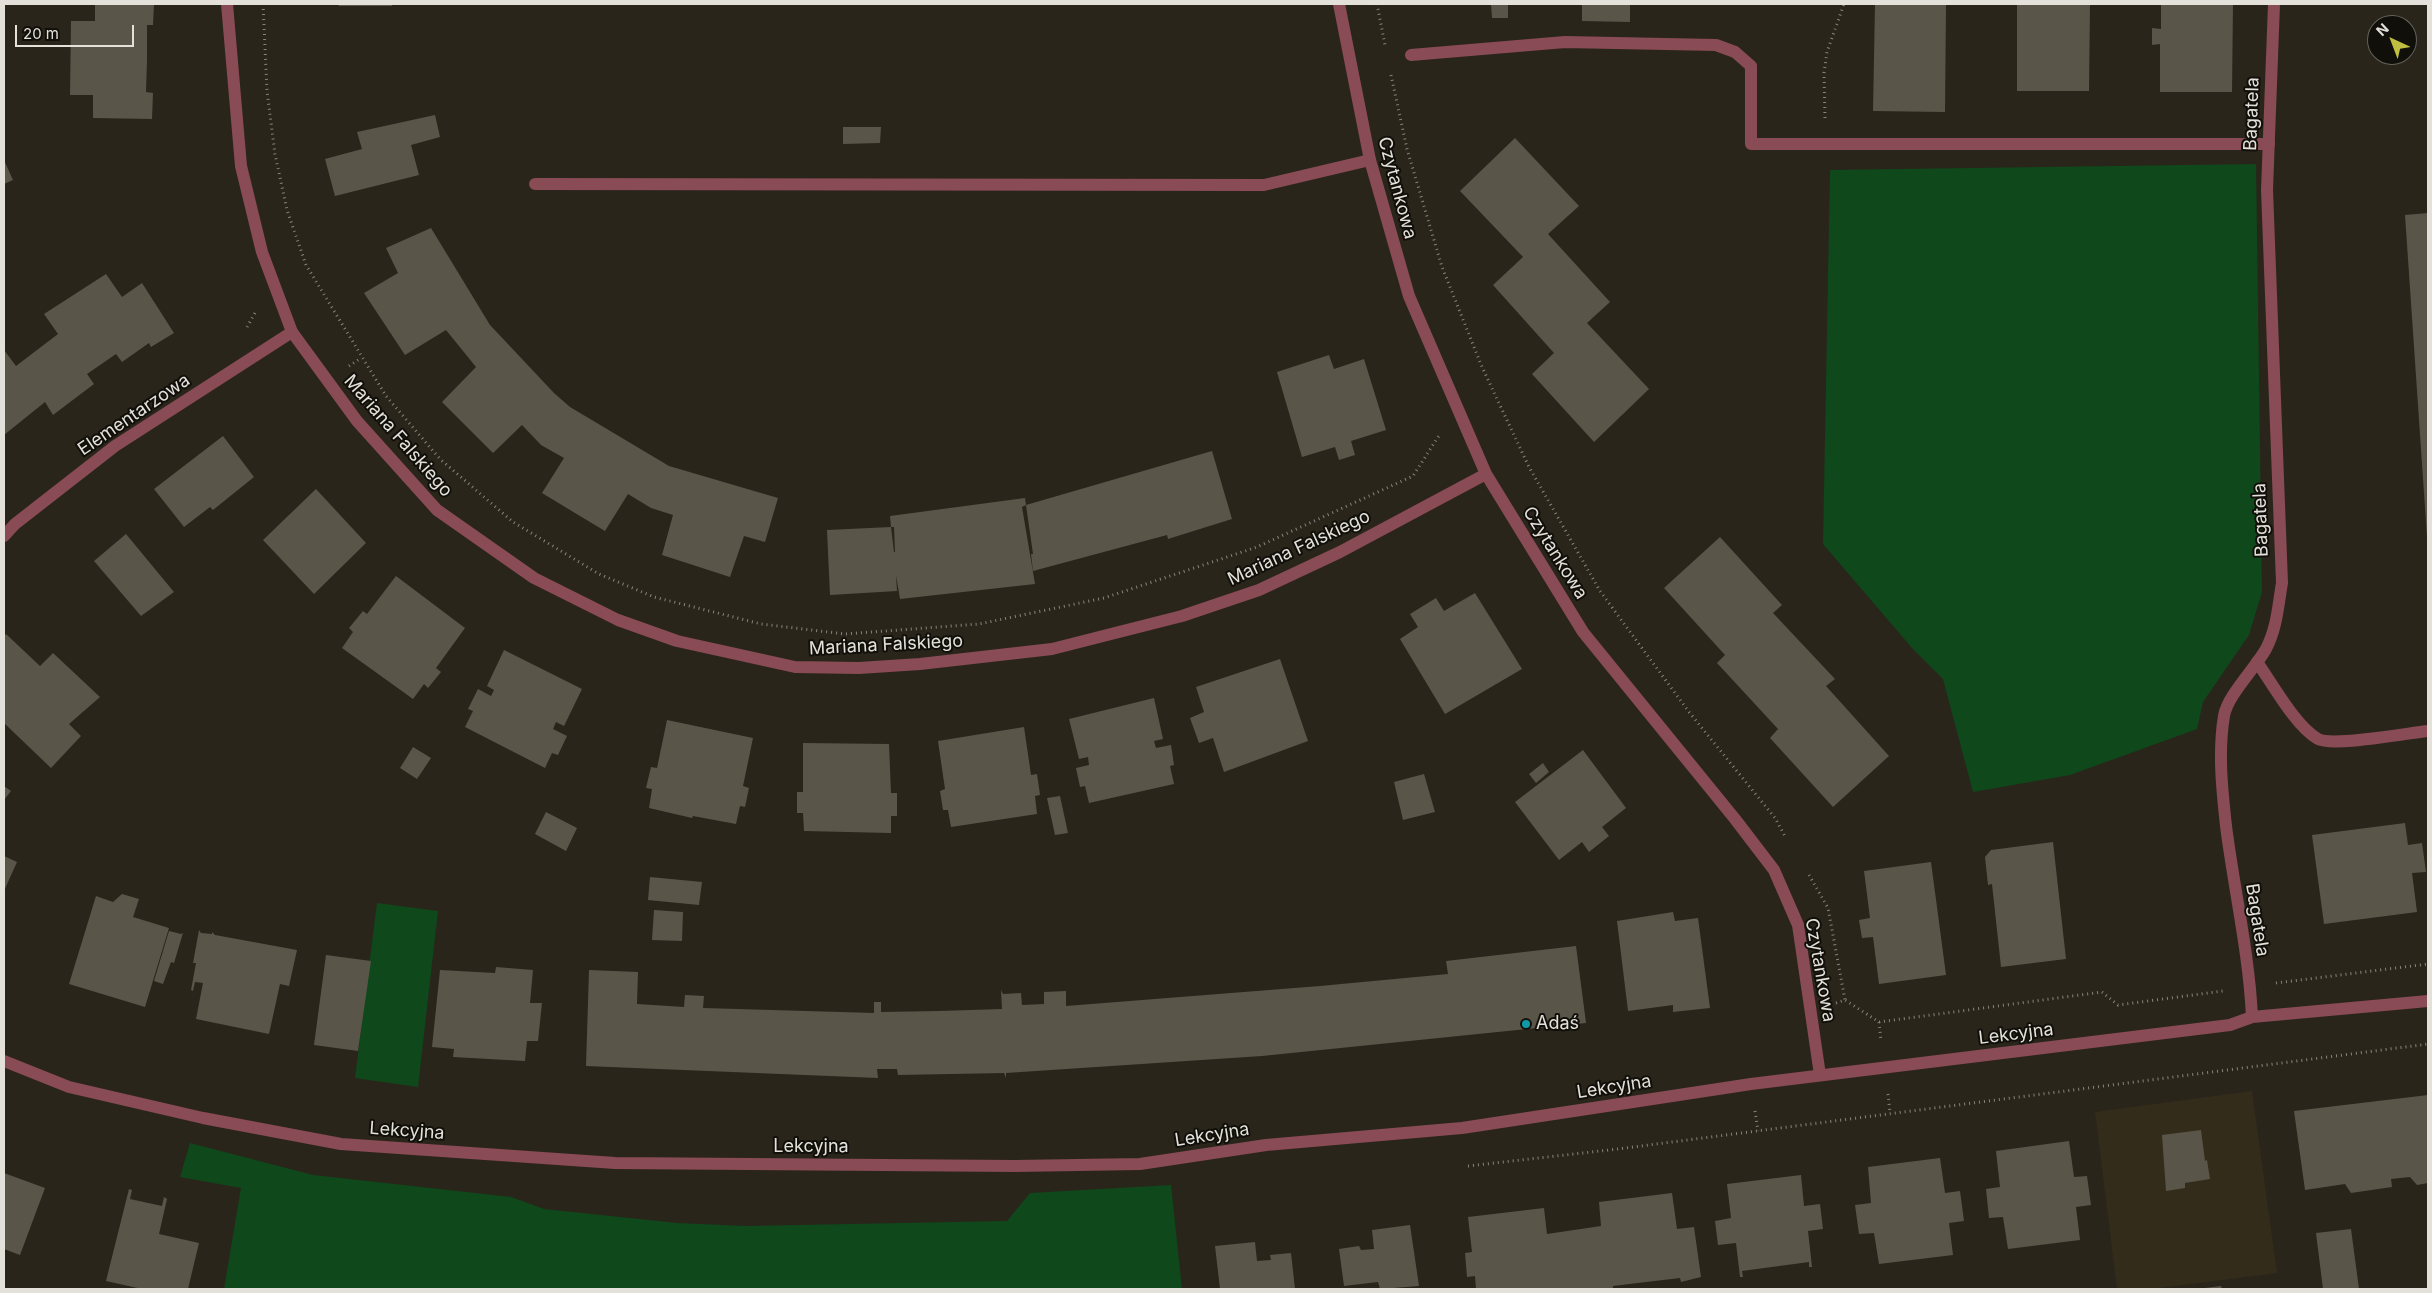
<!DOCTYPE html>
<html>
<head>
<meta charset="utf-8">
<style>
	body { margin:0 }
	#map { position:relative; width:2432px; height:1293px; overflow:hidden; background:#2a251b; font-family:Inter,sans-serif }
	canvas { display:block }
	.frame { position:absolute; inset:0; border:5px solid #e4e1da; pointer-events:none }
	.north { position:absolute; left:2367px; top:15px; width:50px; height:50px; box-sizing:border-box; background:#110f0a; border:1px solid #65635d; border-radius:50%; rotate:317deg; font-size:14px; font-weight:700; line-height:20px; text-align:center; color:#e4e1da }
	.north::after { content:''; display:block; margin:auto; width:18px; height:22px; background:#bfbe41; clip-path:polygon(50% 0,100% 100%,50% 72%,0 100%) }
	.scale { position:absolute; left:15px; top:25px; width:119px; height:22px; box-sizing:border-box; border:2px solid #e4e1da; border-top:0; padding-left:6px; font-size:15px; line-height:18px; white-space:nowrap; color:#e4e1da; -webkit-text-stroke:4px #110f0a; paint-order:stroke }
</style>
</head>
<body>
<div id="map">
<canvas width="2432" height="1293"></canvas>
<div class="frame"></div>
<div class="north">N</div>
<div class="scale">20 m</div>
</div>
<script>
const context = document.querySelector('canvas').getContext('2d');
context.lineJoin = 'round';
function paint(path, color) {
  context.fillStyle = color;
  context.fill(path, 'evenodd');
}
function strokePath(path, color, width, dash) {
  context.strokeStyle = color;
  context.lineWidth = width;
  context.lineCap = dash ? 'butt' : 'round';
  context.setLineDash(dash || []);
  context.stroke(path);
}
function label(font, color, halo, rows, align = 'center') {
  context.font = font + ' Inter,sans-serif';
  context.lineWidth = 4;
  context.setLineDash([]);
  context.textBaseline = 'middle';
  context.strokeStyle = halo;
  context.fillStyle = color;
  for (const [text, x, y, turn = 0] of rows) {
    context.save();
    context.translate(x, y);
    context.rotate((+turn || 0) * Math.PI / 180);
    context.textAlign = isNaN(turn) ? turn : align;
    if (halo) context.strokeText(text, 0, 0);
    context.fillText(text, 0, 0);
    context.restore();
  }
}
paint(new Path2D(`
	M2252,1091L2277,1273L2151,1289H2117L2095,1112Z`), '#332c1b');
paint(new Path2D(`
	M2256,164L2262,592L2249,635L2203,702L2197,729L2070,775L1973,792L1943,679L1912,648L1823,544L1830,170Z
	M377,903L438,911L418,1087L355,1078Z
	M190,1143L313,1175L511,1197L544,1209L677,1223L746,1226L1007,1221L1030,1193L1171,1185L1182,1289H224L241,1188L180,1177Z`), '#0f481a');
paint(new Path2D(`
	M95,4H154L153,25H147V60L146,92L153,93L152,119L93,118V95H70L71,21H95Z
	M338,4H392V6H339Z
	M1491,4H1508V18H1492Z
	M1582,4H1630V22L1582,21Z
	M1875,4H1946L1945,112L1873,111Z
	M2017,4H2090L2089,91H2017Z
	M2161,4H2233L2232,92H2160V44L2152,45V28L2161,29Z
	M435,115L440,137L411,145L419,175L335,196L325,159L362,149L357,132Z
	M843,127H881L880,143L843,144Z
	M1515,138L1579,206L1548,234L1610,302L1587,323L1649,389L1594,442L1532,374L1554,353L1493,285L1523,257L1460,191Z
	M4,160L13,180L4,184Z
	M2428,213V537H2427L2405,215Z
	M431,228L490,325L554,393L570,407L669,466L778,498L765,542L744,536L730,577L662,555L673,515L651,508L628,494L605,531L575,513L542,493L564,458L541,445L522,425L493,453L442,402L476,367L446,330L405,355L364,293L398,273L386,248Z
	M106,274L122,297L142,283L174,333L151,347L149,343L122,362L116,354L87,374L94,384L53,415L45,402L4,435V350L16,366L58,334L44,314Z
	M1329,355L1334,369L1364,359L1386,430L1351,441L1355,455L1339,460L1335,447L1302,457L1277,372Z
	M223,436L254,477L213,510L210,507L184,527L154,489Z
	M1212,451L1232,519L1168,539L1167,535L1033,571L1031,554H1033L1026,505L1022,507L1035,584L900,599L896,575L897,591L830,595L827,530L891,527L890,516L1025,498L1026,505ZM891,527H894L895,552H894Z
	M316,489L366,543L314,594L263,540Z
	M126,534L174,592L141,616L94,561Z
	M1720,537L1782,605L1773,613L1835,679L1826,686L1889,756L1833,807L1770,738L1778,729L1717,663L1725,655L1664,588Z
	M396,576L465,628L436,668L441,672L428,688L424,684L413,699L342,648L353,632L349,628L363,611L367,614Z
	M1475,593L1522,669L1445,714L1400,639L1418,627L1410,614L1436,598L1444,611Z
	M6,634L40,666L53,653L100,697L69,724L81,736L51,768L4,723V637Z
	M504,650L582,689L564,726L556,722L553,729L567,736L558,755L552,753L545,768L465,727L473,711L468,709L478,689L491,696L494,690L487,686Z
	M1280,659L1308,741L1224,772L1213,738L1199,743L1190,718L1204,712L1196,687Z
	M1154,698L1163,739L1154,741L1156,748L1171,745L1174,765L1170,766L1174,784L1089,803L1085,786L1080,787L1076,768L1089,765L1088,757L1079,759L1069,719Z
	M667,720L753,738L743,786L749,788L745,807L740,806L736,824L693,816L692,818L649,808L652,789L646,788L651,767L657,768Z
	M1024,727L1031,775L1037,774L1040,795L1035,796L1037,814L951,827L948,810H943L940,791L945,789L938,741Z
	M803,743L889,744L891,793H897V816H891V833L804,831L803,813H797V792H803Z
	M413,747L431,758L417,779L400,768Z
	M1583,750L1626,808L1602,827L1609,836L1589,852L1582,842L1559,860L1515,802Z
	M1543,763L1549,772L1536,783L1529,774Z
	M1424,774L1435,812L1403,820L1394,782Z
	M4,786L11,791L4,800Z
	M1060,796L1068,833L1055,835L1047,798Z
	M546,812L577,828L566,851L535,834Z
	M2405,823L2408,845L2422,843L2426,872L2412,873L2417,912L2324,924L2312,835Z
	M2053,842L2066,959L2001,967L1992,884L1988,885L1985,857L1991,850Z
	M4,856L17,862L4,891Z
	M1931,862L1946,975L1879,984L1873,937L1862,938L1859,920L1870,918L1864,871Z
	M650,877L702,882L699,905L648,900Z
	M122,894L139,899L133,917L169,928L145,1007L69,984L96,896L113,902Z
	M654,910L683,912L682,941L652,940Z
	M1673,912L1675,921L1698,918L1710,1008L1673,1012V1005L1628,1011L1617,921Z
	M199,930L201,933L212,934V932L215,935L297,950L289,986L280,984L269,1034L196,1019L203,983L195,982L193,991L191,990L196,963H193Z
	M169,931L181,934L183,933L174,963L171,962L163,984L154,981Z
	M1576,946L1586,1023L1262,1056L1006,1073V1078L1004,1073L898,1075L897,1069H877L878,1078L586,1066L589,970L638,972L637,1004L684,1007L685,995L704,996L703,1008L874,1013V1002H881V1012L939,1011L1002,1009L1001,990L1003,994L1021,993L1022,1005L1044,1004V992L1066,991V1006L1320,986L1448,974L1446,961Z
	M326,955L371,961L358,1051L314,1045Z
	M496,967L533,970L530,1003H542L538,1041H527L525,1061L453,1057L454,1049L432,1047L440,970L495,973Z
	M2428,1095V1183L2417,1185L2410,1177L2391,1179L2392,1187L2351,1193L2345,1184L2305,1190L2294,1111Z
	M2201,1130L2205,1161L2207,1160L2210,1179L2185,1183V1188L2166,1191L2162,1135Z
	M2069,1141L2074,1177L2087,1176L2091,1205L2076,1207L2080,1240L2008,1249L2003,1217L1989,1218L1986,1189L2000,1187L1996,1151Z
	M1940,1158L1945,1193L1960,1191L1964,1221L1949,1223L1953,1255L1879,1264L1874,1233L1859,1234L1855,1205L1871,1203L1868,1167Z
	M4,1173L45,1188L20,1255L4,1249Z
	M1801,1175L1804,1206L1820,1204L1823,1229L1808,1231L1812,1267H1809V1262L1742,1271L1743,1277H1740L1736,1243L1718,1245L1715,1221L1731,1218L1727,1184Z
	M129,1189L132,1190L130,1199L162,1206L164,1197L167,1199L159,1234L199,1243L188,1289H142L106,1281Z
	M1672,1193L1677,1229L1694,1227L1701,1277L1681,1282L1680,1278L1646,1282L1613,1286V1289H1476L1475,1276L1467,1277L1465,1253L1472,1252L1468,1217L1544,1208L1547,1234L1601,1226L1599,1202Z
	M1410,1225L1419,1286L1380,1289L1378,1282L1344,1286L1339,1249L1359,1246L1361,1250L1374,1249L1372,1230Z
	M2351,1229L2359,1289H2323L2316,1233Z
	M1255,1242L1257,1261L1271,1260L1270,1255L1291,1253L1295,1289H1220L1215,1246Z
	M2221,1286L2222,1289H2205V1288Z`), '#5a5549');
strokePath(new Path2D(`
	M263,4L267,91L275,154L287,210L306,265L386,396L440,459L513,522L599,574L654,597L761,624L845,634L979,624L1104,598L1257,547L1413,476L1440,434
	M1377,4L1385,45
	M1391,75L1407,149L1442,267L1482,367L1529,467L1600,591L1689,712L1775,818L1786,838
	M1825,118L1824,73L1827,52L1844,4
	M247,327L255,313
	M349,366L361,358
	M1809,875L1828,908L1845,1000
	M2276,983L2428,964
	M1836,1003L1845,1000L1879,1022L2102,992L2118,1005L2223,991
	M1879,1022L1881,1041
	M1888,1094L1890,1113
	M1755,1111L1758,1131
	M1468,1166L1618,1149L2428,1044`), '#88847c', 3, [1, 4]);
strokePath(new Path2D(`
	M1411,55L1565,42L1716,45L1735,52L1751,66V144H2269
	M535,184L1264,185L1370,160
	M2257,662C2272,683 2296,727 2318,739C2333,747 2408,733 2428,731`), '#894b55', 12);
strokePath(new Path2D(`
	M227,4L241,166L262,252L292,332L357,421L437,510L534,578L618,620L677,641L795,667L859,668L920,664L1052,649L1182,616L1259,590L1340,552L1486,474
	M1339,4L1370,160L1409,296L1486,474L1583,632L1735,819L1774,870L1798,925L1820,1075
	M4,536L15,524L115,446L292,332
	M2252,1017C2249,953 2234,889 2226,826C2222,789 2218,752 2224,716C2227,696 2256,667 2266,649C2277,628 2278,606 2282,583L2267,190L2274,4
	M4,1061L69,1087L203,1118L341,1144L615,1163L1015,1166L1140,1164L1266,1145L1462,1128L1751,1084L2230,1025L2252,1017L2428,1001`), '#894b55', 12);
for (const [x, y, r, color] of [
	[1526,1024,5,"#0f9aa8"]
]) {
  const dot = new Path2D();
  dot.arc(x, y, r, 0, 2 * Math.PI);
  context.fillStyle = color;
  context.fill(dot);
  strokePath(dot, '#110f0a', 2);
}
label('18px', '#e4e1da', '#110f0a', [
	["Bagatela",2252,114,-88],
	["Czytankowa",1397,188,75],
	["Elementarzowa",134,415,-34],
	["Mariana Falskiego",398,436,49],
	["Bagatela",2261,520,-92],
	["Mariana Falskiego",1299,548,-25],
	["Czytankowa",1555,553,58],
	["Mariana Falskiego",886,645,-3],
	["Bagatela",2257,920,81],
	["Czytankowa",1820,970,80],
	["Lekcyjna",2016,1034,-7],
	["Lekcyjna",1614,1087,-9],
	["Lekcyjna",407,1131,4],
	["Lekcyjna",1212,1135,-9],
	["Lekcyjna",811,1147]
]);
label('18px', '#e4e1da', '#110f0a', [
	["Adaś",1536,1024]
], 'left');
</script>
</body>
</html>
